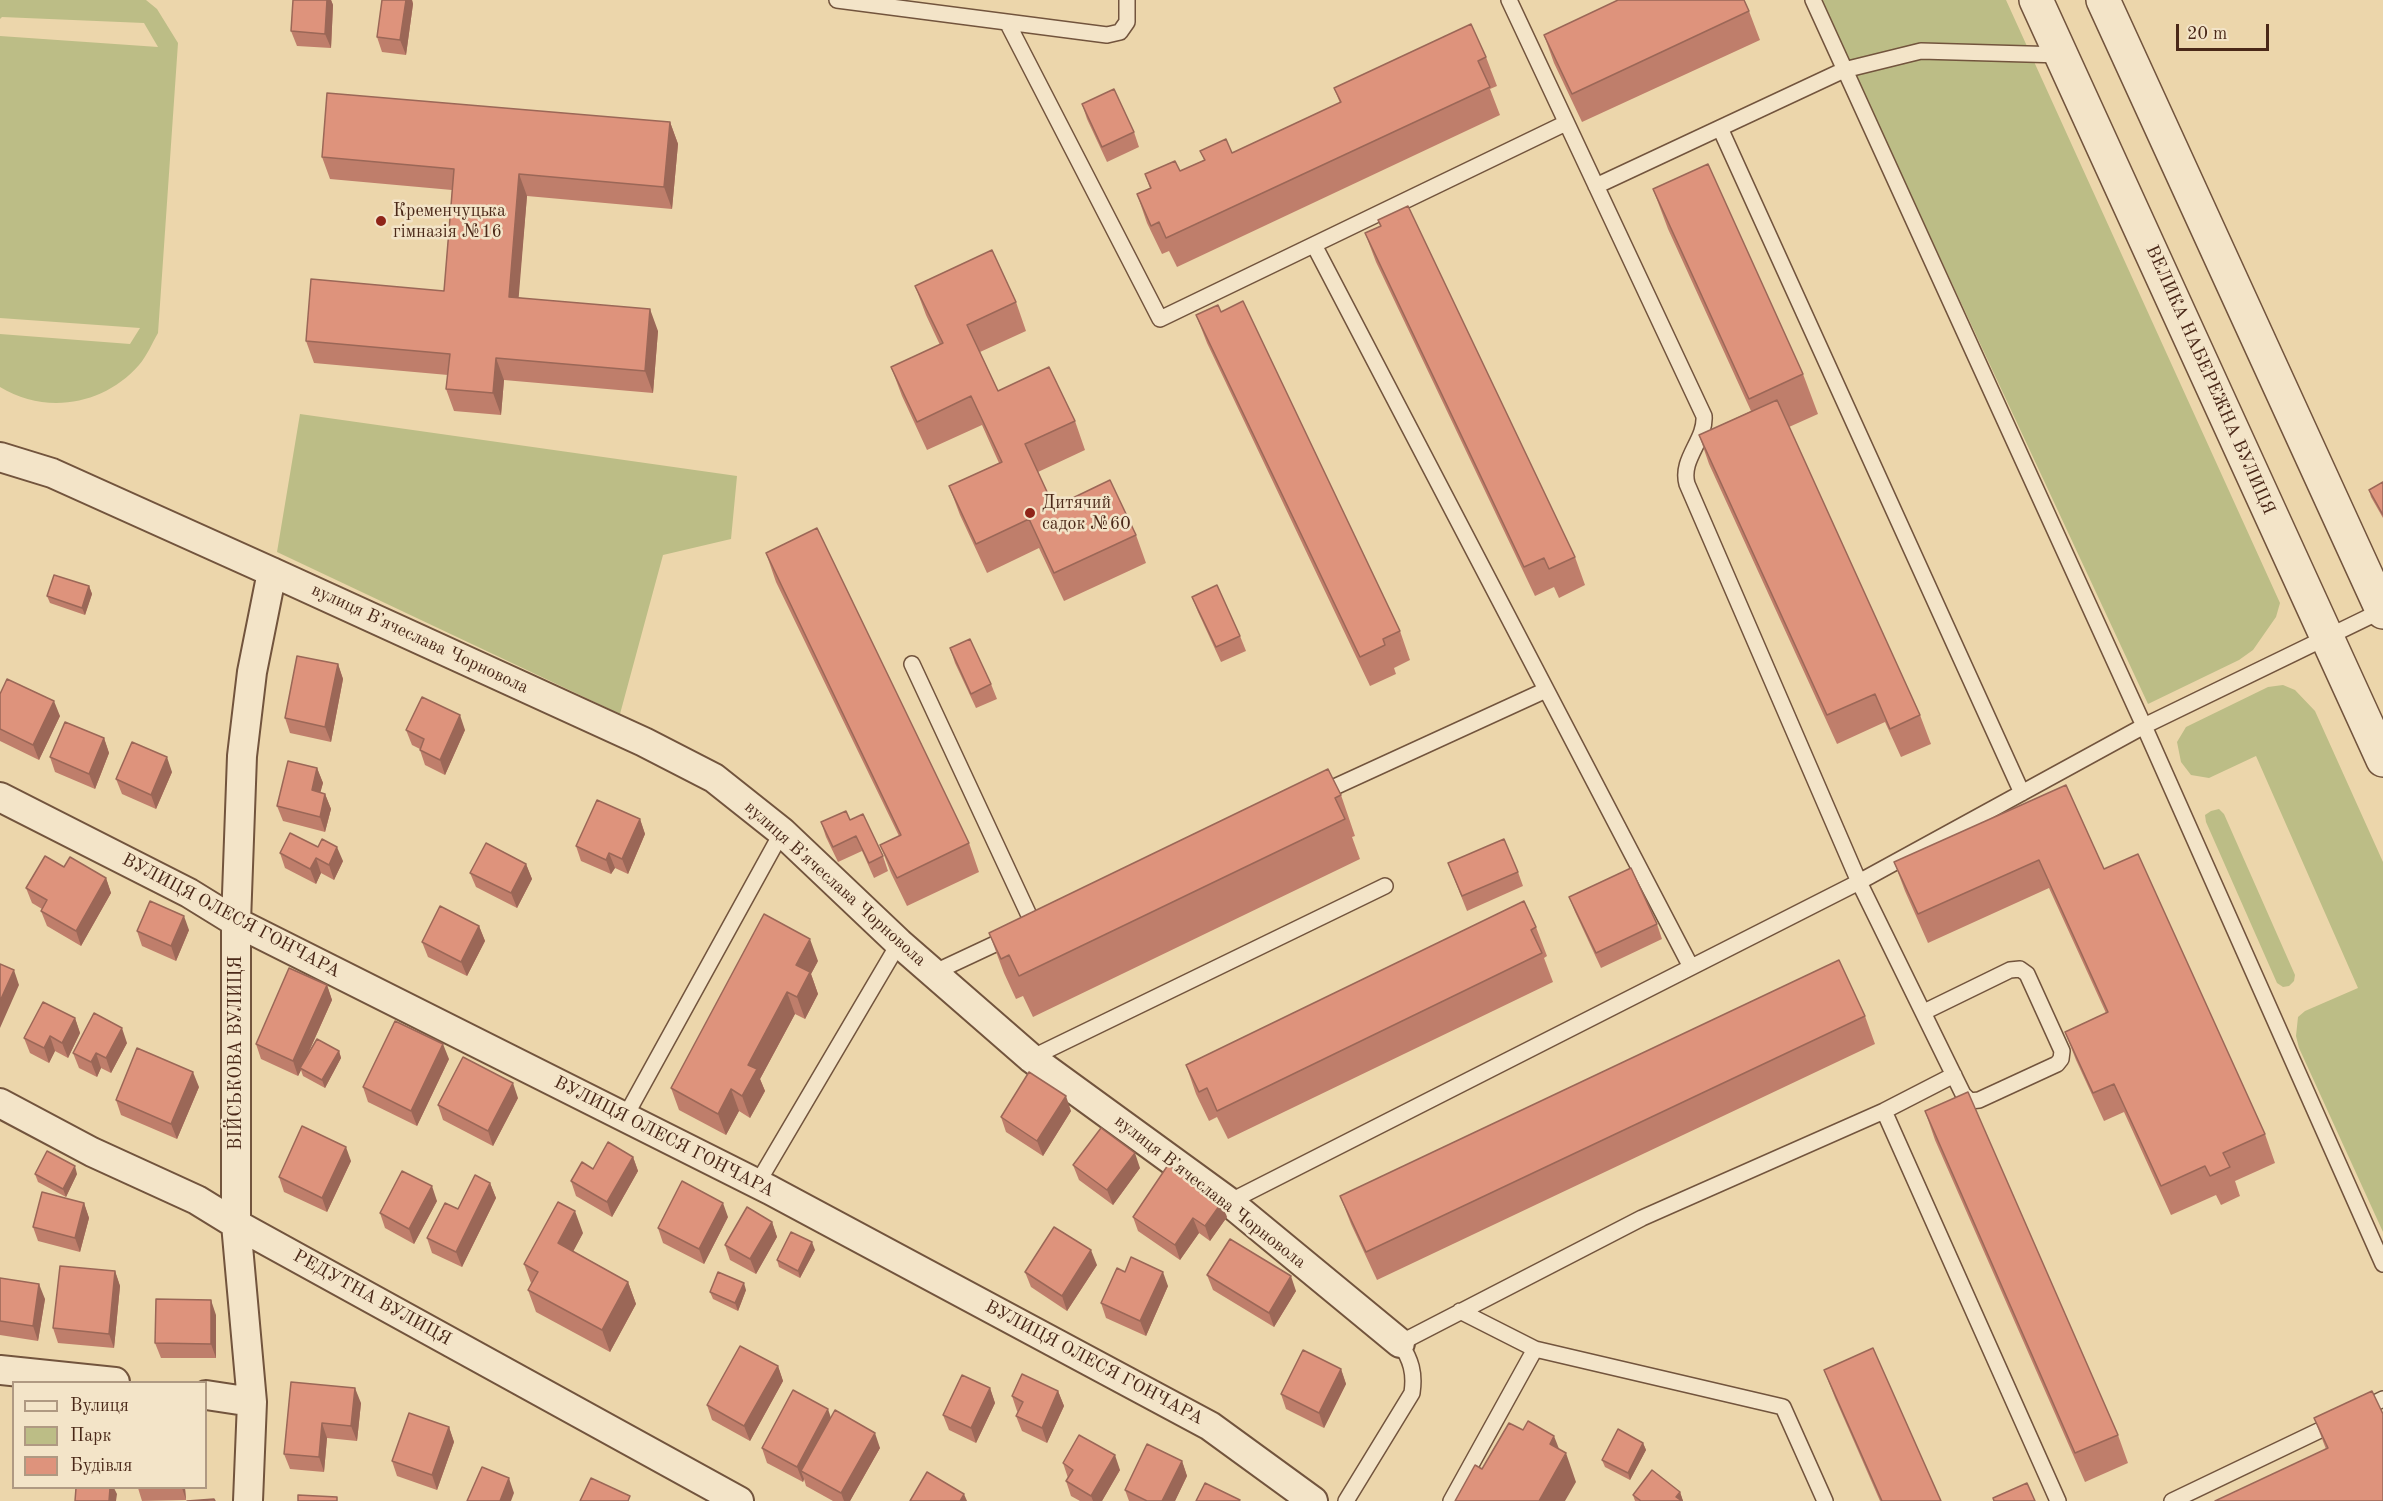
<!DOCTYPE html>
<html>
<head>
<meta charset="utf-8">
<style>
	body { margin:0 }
	#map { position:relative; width:2383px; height:1501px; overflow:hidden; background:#ecd6ab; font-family:"Old Standard TT",serif }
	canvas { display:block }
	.legend { position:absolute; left:12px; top:1381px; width:195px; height:108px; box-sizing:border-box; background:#f3e4c8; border:2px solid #af9982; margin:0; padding:8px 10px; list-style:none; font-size:18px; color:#4a2818 }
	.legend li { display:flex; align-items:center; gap:12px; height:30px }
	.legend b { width:30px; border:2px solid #af9982 }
	.scale { position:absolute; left:2176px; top:24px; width:93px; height:27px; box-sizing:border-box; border:3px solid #4a2818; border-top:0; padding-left:8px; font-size:18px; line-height:21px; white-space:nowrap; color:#4a2818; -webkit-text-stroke:4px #f3e4c8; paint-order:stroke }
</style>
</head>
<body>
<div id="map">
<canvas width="2383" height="1501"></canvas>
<ul class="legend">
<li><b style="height:8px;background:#f3e4c8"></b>Вулиця</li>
<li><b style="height:16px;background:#bcbd86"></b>Парк</li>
<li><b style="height:16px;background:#de937c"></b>Будівля</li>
</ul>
<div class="scale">20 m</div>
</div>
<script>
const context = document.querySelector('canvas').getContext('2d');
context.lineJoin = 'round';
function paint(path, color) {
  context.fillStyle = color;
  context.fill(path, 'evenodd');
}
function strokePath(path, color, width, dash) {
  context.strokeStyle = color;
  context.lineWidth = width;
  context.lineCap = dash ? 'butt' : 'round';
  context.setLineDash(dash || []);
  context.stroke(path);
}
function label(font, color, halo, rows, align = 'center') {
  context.font = font + ' "Old Standard TT",serif';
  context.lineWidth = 5;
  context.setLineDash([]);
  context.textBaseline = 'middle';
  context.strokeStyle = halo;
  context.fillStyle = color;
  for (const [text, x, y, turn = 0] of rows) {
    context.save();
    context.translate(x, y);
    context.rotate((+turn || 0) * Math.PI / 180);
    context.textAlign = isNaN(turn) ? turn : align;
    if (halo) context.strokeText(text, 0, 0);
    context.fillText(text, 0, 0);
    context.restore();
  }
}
paint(new Path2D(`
	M0,0H146L157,9L178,43L158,333C152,343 147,356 139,365C104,405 46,415 0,387V334L130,344L140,328L0,318V36L158,47L144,23L2,17L0,19Z
	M1820,0H2006L2280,603L2276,617L2253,650L2239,660L2148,704Z
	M300,414L737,476L731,539L663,555L620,714L277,552Z
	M2283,685L2295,690L2315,711L2383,862V1232L2299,1048L2296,1036L2298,1017L2305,1011L2358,988L2256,756L2209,778L2191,775L2181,762L2177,742L2186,727L2268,687Z
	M2219,809L2224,814L2295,975L2294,981L2289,986L2283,987L2277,983L2206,822L2205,815L2211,811Z`), '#bcbd86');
const service = new Path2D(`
	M837,0L1107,35L1120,32L1127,22V0
	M1509,0L1704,416C1706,440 1680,459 1687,484L1859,882L1963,1094L1970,1101L1979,1100L2057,1064L2061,1059L2062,1051L2027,974L2020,969L2010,970L1924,1012
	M1813,0L2144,726L2383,1264
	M1007,22L1160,319L1566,123
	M1720,128L2022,793
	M1596,186L1844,70L1921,51L2062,55
	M1314,245L1691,967
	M912,664L1034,926
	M1317,795L1546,690
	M933,973L1012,936
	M1031,1058L1385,886
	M1884,1111L2058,1501
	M625,1117L782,832
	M757,1184L899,943
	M1229,1202L1859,882L2144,726L2383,610
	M1460,1311L1535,1349L1783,1407L1825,1501
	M2361,1410L2383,1399
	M1346,1501L1412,1393C1415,1373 1411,1360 1400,1343L1642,1218L1884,1111L1954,1075
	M1451,1501L1535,1349
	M2172,1501L2337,1422`);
const minor = new Path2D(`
	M0,457L52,473L272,572L644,742L714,778L782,832L899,943L1031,1058L1229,1202L1400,1343
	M0,797L189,893L236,922L770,1190L1210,1426L1313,1501
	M0,1103L92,1152L197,1200L236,1224L739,1501
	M0,1370L115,1382
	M206,1395L252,1402
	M248,1501L252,1402L236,1224V922L242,756L252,672L272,572`);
const tertiary = new Path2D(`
	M2036,0L2383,760
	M2103,0L2383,612`);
strokePath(service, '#72543d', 18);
strokePath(minor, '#72543d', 32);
strokePath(tertiary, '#72543d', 36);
strokePath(service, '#f3e4c8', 15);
strokePath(minor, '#f3e4c8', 28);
strokePath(tertiary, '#f3e4c8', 33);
paint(new Path2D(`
	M327,0H331L333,5L331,48L297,46L291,31Z
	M382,0H412L413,4L406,55L382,52L377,37Z
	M1749,11L1760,40L1582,122L1554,63L1544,35Z
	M1486,57L1497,86L1490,89L1500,115L1177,267L1169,251L1162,254L1147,223L1137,194L1150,188L1145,174L1180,171L1204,160L1200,151L1232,153L1340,103L1334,88Z
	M1082,104L1134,132L1139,147L1107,162L1087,119Z
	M670,122L678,144L672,209L527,196L518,297L658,331L653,393L504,380L501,415L454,411L446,389L448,375L314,363L306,341L444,291L452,190L330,179L322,157Z
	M1653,189L1803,374L1818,414L1789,427L1920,715L1931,744L1901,757L1885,722L1837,744L1709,464L1699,435L1751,411L1668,229Z
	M1378,220L1575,557L1585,585L1559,598L1554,587L1535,596L1376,262L1365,233L1380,226Z
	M915,286L1016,302L1026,331L980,352L998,391L1075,421L1085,450L1038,472L1054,507L1136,535L1146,563L1064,601L1039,548L987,573L960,515L949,486L999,463L982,425L927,450L902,396L891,367L940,345L926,315Z
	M1221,312L1400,631L1410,660L1394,668L1396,674L1370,686L1207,343L1196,315Z
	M2383,482V518L2371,497L2369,490Z
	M766,553L969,843L979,872L907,906L891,873L880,845L899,836L776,582Z
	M89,586L92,594L85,615L50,603L47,596Z
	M1192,597L1240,636L1246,651L1221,662L1198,612Z
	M950,648L991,684L997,699L976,708L955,663Z
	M338,664L343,679L331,742L290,733L285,718Z
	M0,694L60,716L39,760L0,741Z
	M406,730H465L445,775L425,765L420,750V749L412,745Z
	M104,738L109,753L95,789L55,772L50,757Z
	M317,768L323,783L320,792L325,794L331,809L325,832L283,821L277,806Z
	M172,772L156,809L122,794L116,779Z
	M2066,785L2104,869L2265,1134L2275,1163L2235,1181L2240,1196L2221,1205L2216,1195L2171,1215L2124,1112L2104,1121L2076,1060L2065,1032L2106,1013L2049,888L1928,943L1905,891L1894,862Z
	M1341,795L1355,836L1352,837L1360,859L1033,1017L1023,996L1016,999L1004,973L989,933Z
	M640,819L645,834L628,874L615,868L611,874L581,861L576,846Z
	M850,820L883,856L888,871L874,878L862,851L838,862L826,837L821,822Z
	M280,853L343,861L334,880L321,873L316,884L285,868Z
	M1448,863L1518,872L1523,886L1467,911Z
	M526,864L532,879L517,908L476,887L470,873Z
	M64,867L106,878L111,893L81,946L47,926L41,911L42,909L32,903L26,888Z
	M1569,897L1657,924L1662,939L1601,968L1575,912Z
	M479,926L485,941L467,976L428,957L422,942Z
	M1536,927L1547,956L1544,958L1553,982L1228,1139L1217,1117L1209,1121L1196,1094L1186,1065Z
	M189,930L176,961L142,946L137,931Z
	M818,961L811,974L818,994L805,1019L795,1014L760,1079L765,1091L750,1118L739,1111L726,1135L679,1110L671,1088Z
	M327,985L332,1000L307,1056L339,1051L341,1058L325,1088L303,1076L301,1070L298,1076L261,1059L256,1044Z
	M1865,1016L1875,1044L1377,1280L1351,1224L1340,1196Z
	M75,1018L80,1033L68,1058L55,1051L49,1063L30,1053L24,1038Z
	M127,1043L111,1073L101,1068L97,1077L79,1068L73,1053Z
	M449,1059L417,1126L368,1102L363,1087Z
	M199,1087L177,1139L121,1115L116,1100Z
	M518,1098L493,1146L443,1120L438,1105Z
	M1071,1111L1043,1156L1006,1132L1001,1117Z
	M1925,1111L2118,1435L2128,1463L2085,1482L1935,1140Z
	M633,1157L638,1171L612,1217L576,1196L571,1181Z
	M351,1161L327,1212L284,1192L279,1177Z
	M1073,1165L1140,1168L1113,1205L1079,1180Z
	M35,1174H77L66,1197L38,1182Z
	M490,1183L496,1198L462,1267L432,1253L427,1238L458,1209Z
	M437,1201L414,1244L385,1228L380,1213Z
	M84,1203L89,1218L80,1252L38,1241L33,1227Z
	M728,1217L704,1264L663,1243L658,1228Z
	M1133,1217H1227L1210,1241L1199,1233L1180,1260L1138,1231Z
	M772,1222L777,1237L756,1274L730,1260L725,1245Z
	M583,1233L573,1251L628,1282L636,1304L610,1352L536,1312L528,1290L531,1283L524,1264Z
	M815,1250L800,1278L779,1267L777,1260Z
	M1097,1265L1067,1311L1031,1287L1025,1272Z
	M115,1271L120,1286L114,1348L58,1343L53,1328Z
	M1125,1272L1168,1286L1146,1336L1106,1318L1101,1303Z
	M1207,1275L1296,1291L1274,1327L1213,1290Z
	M0,1278L45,1299L38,1341L0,1335Z
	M746,1290L738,1311L713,1299L710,1292Z
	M216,1315V1358H161L155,1343Z
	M778,1366L783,1381L750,1441L712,1420L707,1405Z
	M1341,1369L1346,1384L1324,1428L1286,1409L1281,1394Z
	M1824,1370L1941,1501H1880L1835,1398Z
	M291,1382L361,1403L357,1441L327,1438L324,1472L290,1469L284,1454Z
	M990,1388L995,1403L976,1443L949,1430L943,1415Z
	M1058,1391L1064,1406L1047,1443L1022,1431L1016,1416L1018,1412L1017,1411L1012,1396Z
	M2383,1414L2326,1449L2314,1418Z
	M831,1417L880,1448L850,1501H833L806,1486L804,1479L803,1482L767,1463L762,1448Z
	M449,1427L454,1442L437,1490L397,1476L392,1461Z
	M1643,1443L1646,1450L1630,1480L1605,1467L1602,1460Z
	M1182,1461L1187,1476L1175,1501H1129L1125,1490Z
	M1063,1463L1120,1470L1102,1501H1080L1071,1496L1066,1481L1068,1478Z
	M138,1488H185L186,1500L142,1501Z
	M1680,1492L1683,1501H1635L1633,1495Z`), '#bf7e6b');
paint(new Path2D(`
	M327,0H331L333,5L331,48L325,34Z
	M406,0H412L413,4L406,55L400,40Z
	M670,122L678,144L672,209L664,187Z
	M519,174L527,196L517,318L509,297Z
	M650,309L658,331L653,393L645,371Z
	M496,358L504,380L501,415L493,393Z
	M89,586L92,594L85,615L82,608Z
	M338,664L343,679L331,742L325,727Z
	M54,701L60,716L39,760L33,745Z
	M460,715L465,730L445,775L440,760Z
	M104,738L109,753L95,789L89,774Z
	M167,757L172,772L156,809L151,795Z
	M317,768L323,783L317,805L312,790Z
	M325,794L331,809L325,832L320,817Z
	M640,819L645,834L628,874L622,859Z
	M337,847L343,861L334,880L329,865Z
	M609,853L615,868L611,874L606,860Z
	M316,858L321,873L316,884L310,869Z
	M526,864L532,879L517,908L511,893Z
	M106,878L111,893L81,946L76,931Z
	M184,916L189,930L176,961L171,946Z
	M479,926L485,941L467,976L461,962Z
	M810,939L818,961L811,974L818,994L805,1019L797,997L796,965Z
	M14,970L19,985L0,1028V1001Z
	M327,985L332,1000L301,1069L300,1068L301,1070L298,1076L293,1061Z
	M787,992L795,1014L760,1079L765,1091L750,1118L742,1096L748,1065Z
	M75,1018L80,1033L68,1058L62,1043Z
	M122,1028L127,1043L111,1073L106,1058Z
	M50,1036L55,1051L49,1063L44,1048Z
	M443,1044L449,1059L417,1126L411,1111Z
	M339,1051L341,1058L325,1088L322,1080Z
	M96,1053L101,1068L97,1077L91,1062Z
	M193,1072L199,1087L177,1139L171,1124Z
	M513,1083L518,1098L493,1146L488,1131Z
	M731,1089L739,1111L726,1135L718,1114Z
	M1066,1096L1071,1111L1043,1156L1037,1141Z
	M346,1147L351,1161L327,1212L322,1198Z
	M1135,1153L1140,1168L1113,1205L1107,1190Z
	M633,1157L638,1171L612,1217L607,1202Z
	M75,1166L77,1174L66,1197L63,1189Z
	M490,1183L496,1198L462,1267L456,1252Z
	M432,1186L437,1201L414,1244L409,1229Z
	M1222,1202L1227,1217L1210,1241L1205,1226Z
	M84,1203L89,1218L80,1252L75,1238Z
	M723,1203L728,1217L704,1264L699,1249Z
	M575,1211L583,1233L566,1265L558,1243Z
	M1193,1218L1199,1233L1180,1260L1175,1245Z
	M772,1222L777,1237L756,1274L750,1259Z
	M812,1242L815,1250L800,1278L798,1271Z
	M1091,1250L1097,1265L1067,1311L1062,1296Z
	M115,1271L120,1286L114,1348L109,1334Z
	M1163,1272L1168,1286L1146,1336L1140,1321Z
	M1291,1276L1296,1291L1274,1327L1269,1313Z
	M628,1282L636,1304L610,1352L602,1330Z
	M744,1283L746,1290L738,1311L735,1303Z
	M39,1284L45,1299L38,1341L33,1326Z
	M211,1300L216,1315V1358L211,1344Z
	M778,1366L783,1381L750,1441L744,1426Z
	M1341,1369L1346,1384L1324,1428L1319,1413Z
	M355,1388L361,1403L357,1441L351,1426Z
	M990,1388L995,1403L976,1443L971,1428Z
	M1058,1391L1064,1406L1047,1443L1042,1428Z
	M828,1409L833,1424L801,1471L804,1479L803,1482L797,1467Z
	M322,1423L327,1438L324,1472L319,1457Z
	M449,1427L454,1442L437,1490L432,1475Z
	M875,1433L880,1448L850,1501H844L841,1493Z
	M1554,1436L1563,1459L1566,1453L1576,1482L1565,1501H1539L1550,1444Z
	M1643,1443L1646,1450L1630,1480L1628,1473Z
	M1115,1455L1120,1470L1102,1501H1093L1091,1496Z
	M1182,1461L1187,1476L1175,1501H1162Z
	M509,1478L514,1493L511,1501H500Z
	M110,1488H114L117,1494L116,1501H109Z
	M182,1488H185L186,1500Z
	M1680,1492L1683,1501H1678L1676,1497Z
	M964,1494L967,1501H960Z`), '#9b6757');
const building = new Path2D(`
	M293,0H327L325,34L291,31Z
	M382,0H406L400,40L377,37Z
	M1618,0H1744L1749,11L1572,94L1544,35Z
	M1471,24L1486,57L1478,61L1490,87L1166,238L1159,222L1151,226L1137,194L1151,188L1145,174L1175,161L1180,171L1205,160L1200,151L1226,139L1232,153L1341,102L1334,88Z
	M1114,89L1134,132L1102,147L1082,104Z
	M327,93L670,122L664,187L519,174L509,297L650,309L645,371L496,358L493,393L446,389L450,354L306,341L311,279L444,291L454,169L322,157Z
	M1708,164L1803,374L1749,399L1653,189Z
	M1408,206L1575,557L1549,569L1544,558L1524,567L1365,233L1381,226L1378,220Z
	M992,250L1016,302L967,325L998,391L1049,367L1075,421L1025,444L1054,507L1110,480L1136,535L1054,573L1029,519L976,544L949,486L1002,462L971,396L917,422L891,367L943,343L915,286Z
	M1243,301L1400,631L1383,639L1385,645L1360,657L1196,315L1218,305L1221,312Z
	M1777,400L1920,715L1890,729L1875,694L1827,715L1699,435Z
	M2383,482V515L2369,490Z
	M817,528L969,843L897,878L880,845L901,835L766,553Z
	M54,575L89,586L82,608L47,596Z
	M1217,585L1240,636L1216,647L1192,597Z
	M970,639L991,684L971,694L950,648Z
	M297,656L338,664L325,727L285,718Z
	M7,679L54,701L33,745L0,729V694Z
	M422,697L460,715L440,760L420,750L424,739L406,730Z
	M65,722L104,738L89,774L50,757Z
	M132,742L167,757L151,795L116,779Z
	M288,761L317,768L312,790L325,794L320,817L277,806Z
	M1328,769L1341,795L1335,798L1345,819L1019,976L1009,955L1001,959L989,933Z
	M2066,785L2104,869L2138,854L2265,1134L2223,1153L2230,1167L2210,1176L2205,1166L2161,1186L2114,1084L2093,1093L2065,1032L2108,1012L2039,860L1918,914L1894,862Z
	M597,800L640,819L622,859L609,853L606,860L576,846Z
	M846,811L850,820L863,814L883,856L869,863L856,836L833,847L821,822Z
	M290,833L318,847L322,839L337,847L329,865L316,858L310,869L280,853Z
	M1504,839L1518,872L1462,896L1448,863Z
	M486,843L526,864L511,893L470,873Z
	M45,856L64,867L70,857L106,878L76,931L41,911L47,900L26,888Z
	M1631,868L1657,924L1596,953L1569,897Z
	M150,901L184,916L171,946L137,931Z
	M1524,901L1536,927L1531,930L1542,953L1217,1111L1207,1088L1199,1092L1186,1065Z
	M440,906L479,926L461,962L422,942Z
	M764,914L810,939L796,965L810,972L797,997L787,992L748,1065L757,1069L742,1096L731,1089L718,1114L671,1088Z
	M1839,960L1865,1016L1366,1252L1340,1196Z
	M0,964L14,970L0,1001Z
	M289,968L327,985L293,1061L256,1044Z
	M43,1002L75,1018L62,1043L50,1036L44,1048L24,1038Z
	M94,1013L122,1028L106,1058L96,1053L91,1062L73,1053Z
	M395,1021L443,1044L411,1111L363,1087Z
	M317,1039L339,1051L322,1080L300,1068Z
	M137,1048L193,1072L171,1124L116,1100Z
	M463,1057L513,1083L488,1131L438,1105Z
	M1029,1072L1066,1096L1037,1141L1001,1117Z
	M1968,1092L2118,1435L2075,1453L1925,1111Z
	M302,1126L346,1147L322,1198L279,1177Z
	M1101,1128L1135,1153L1107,1190L1073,1165Z
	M608,1142L633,1157L607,1202L571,1181L582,1162L593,1169Z
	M47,1151L75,1166L63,1189L35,1174Z
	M1168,1165L1222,1202L1205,1226L1193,1218L1175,1245L1133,1217Z
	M402,1171L432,1186L409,1229L380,1213Z
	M475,1175L490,1183L456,1252L427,1238L445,1203L458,1209Z
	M682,1181L723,1203L699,1249L658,1228Z
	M42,1192L84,1203L75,1238L33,1227Z
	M558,1202L575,1211L558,1243L628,1282L602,1330L528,1290L538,1272L524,1264Z
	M747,1207L772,1222L750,1259L725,1245Z
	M1054,1227L1091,1250L1062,1296L1025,1272Z
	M791,1232L812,1242L798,1271L777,1260Z
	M1230,1239L1291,1276L1269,1313L1207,1275Z
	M1131,1257L1163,1272L1140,1321L1101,1303L1117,1268L1125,1272Z
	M60,1266L115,1271L109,1334L53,1328Z
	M718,1272L744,1283L735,1303L710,1292Z
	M0,1278L39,1284L33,1326L0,1321Z
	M156,1299L211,1300V1344L155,1343Z
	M740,1346L778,1366L744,1426L707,1405Z
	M1873,1348L1941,1501H1882L1824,1370Z
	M1303,1350L1341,1369L1319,1413L1281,1394Z
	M1022,1374L1058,1391L1042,1428L1016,1416L1023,1402L1012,1396Z
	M962,1375L990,1388L971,1428L943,1415Z
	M291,1382L355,1388L351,1426L322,1423L319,1457L284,1454Z
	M793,1390L828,1409L797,1467L762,1448Z
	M2372,1391L2383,1414V1501H2215L2328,1448L2314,1418Z
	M835,1410L875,1433L841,1493L801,1471Z
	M409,1413L449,1427L432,1475L392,1461Z
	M1528,1421L1554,1436L1550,1444L1566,1453L1539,1501H1455L1475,1465L1482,1469L1509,1423L1523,1430Z
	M1618,1429L1643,1443L1628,1473L1602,1460Z
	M1079,1435L1115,1455L1091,1496L1066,1481L1073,1470L1063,1463Z
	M1147,1444L1182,1461L1162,1501H1147L1125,1490Z
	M482,1467L509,1478L500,1501H467Z
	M1652,1470L1680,1492L1676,1497L1682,1501H1641L1633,1495Z
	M927,1472L964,1494L960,1501H910Z
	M591,1478L630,1496L628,1501H580Z
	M1205,1483L1240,1500L1239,1501H1196Z
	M2027,1483L2035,1501H1994L1993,1498Z
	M76,1488H110L109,1501H75Z
	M298,1495L337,1497V1501H298Z
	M214,1499L215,1501H187Z`);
paint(building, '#de937c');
strokePath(building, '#9b6757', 1.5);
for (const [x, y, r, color] of [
	[381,221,6,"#8f2418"],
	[1030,513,6,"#8f2418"]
]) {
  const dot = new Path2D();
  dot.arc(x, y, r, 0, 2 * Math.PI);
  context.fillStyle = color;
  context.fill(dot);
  strokePath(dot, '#f3e4c8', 2);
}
label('18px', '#4a2818', '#f3e4c8', [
	["Кременчуцька",393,211],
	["гімназія №16",393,232],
	["Дитячий",1042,503],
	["садок №60",1042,524]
], 'left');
label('18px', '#4a2818', '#f3e4c8', [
	["ВЕЛИКА НАБЕРЕЖНА ВУЛИЦЯ",2210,380,66],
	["вулиця Вʼячеслава Чорновола",420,639,25],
	["вулиця Вʼячеслава Чорновола",835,884,42],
	["ВУЛИЦЯ ОЛЕСЯ ГОНЧАРА",231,916,28],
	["ВІЙСЬКОВА ВУЛИЦЯ",236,1053,-90],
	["ВУЛИЦЯ ОЛЕСЯ ГОНЧАРА",664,1137,27],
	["вулиця Вʼячеслава Чорновола",1210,1192,38],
	["РЕДУТНА ВУЛИЦЯ",372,1298,29],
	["ВУЛИЦЯ ОЛЕСЯ ГОНЧАРА",1094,1363,28]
]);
</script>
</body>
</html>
